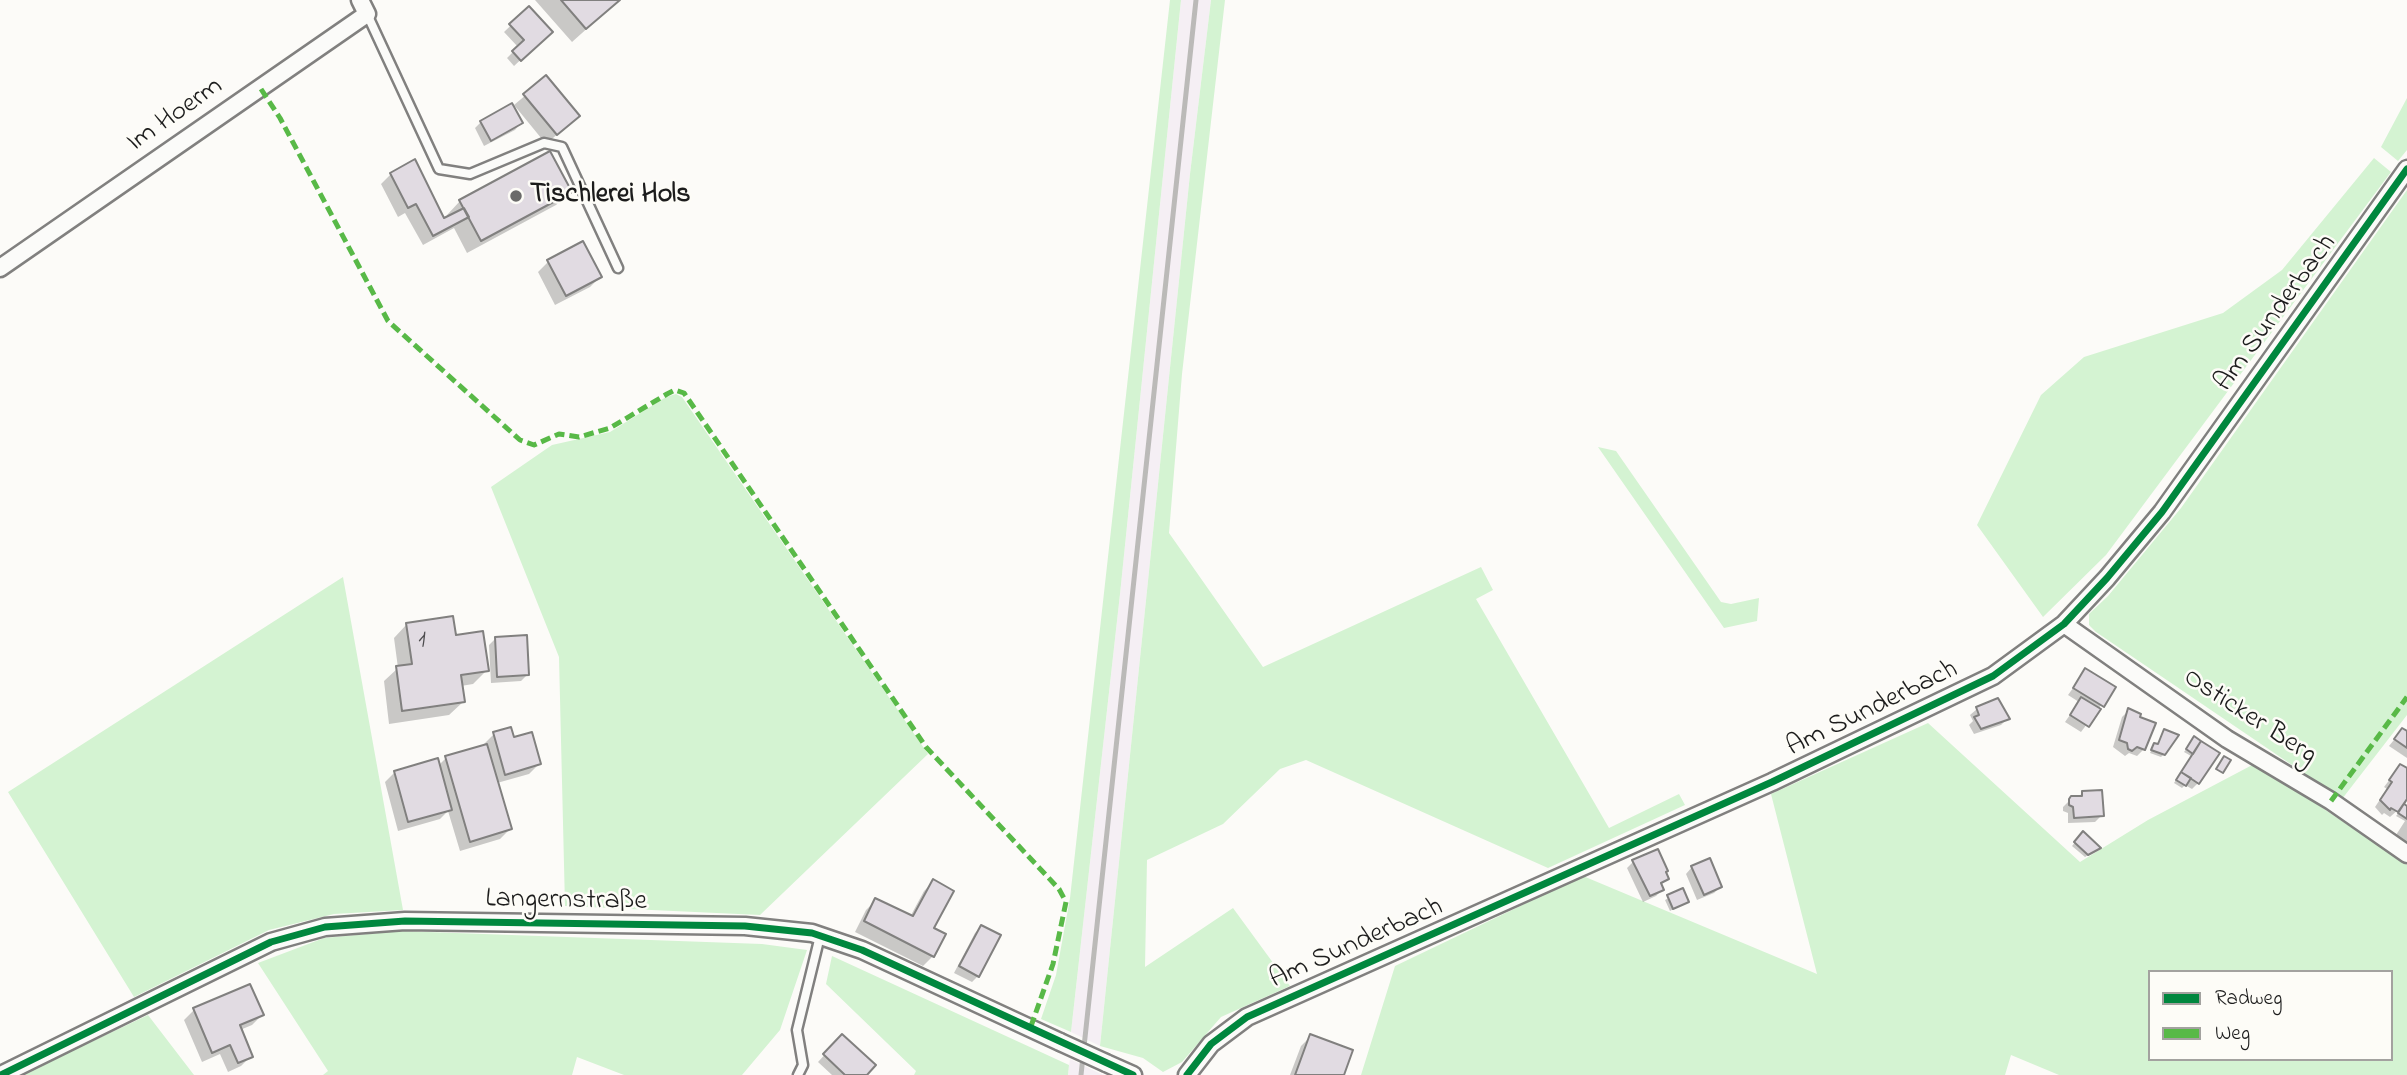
<!DOCTYPE html>
<html>
<head>
<meta charset="utf-8">
<style>
	body { margin:0 }
	#map { position:relative; width:2407px; height:1075px; overflow:hidden; background:#fcfbf8; font-family:"Indie Flower",sans-serif }
	canvas { display:block }
	.legend { position:absolute; left:2148px; top:970px; width:245px; height:91px; box-sizing:border-box; background:#fdfcf7; border:2px solid #a3a29f; margin:0; padding:9px 12px; list-style:none; font-size:21px; color:#1c1c1c }
	.legend li { display:flex; align-items:center; gap:14px; height:35px }
	.legend b { width:35px; border:2px solid #a3a29f }
</style>
</head>
<body>
<div id="map">
<canvas width="2407" height="1075"></canvas>
<ul class="legend">
<li><b style="height:9px;background:#00873e"></b>Radweg</li>
<li><b style="height:9px;background:#58b947"></b>Weg</li>
</ul>
</div>
<script>
const context = document.querySelector('canvas').getContext('2d');
context.lineJoin = 'round';
function paint(path, color) {
  context.fillStyle = color;
  context.fill(path, 'evenodd');
}
function strokePath(path, color, width, dash) {
  context.strokeStyle = color;
  context.lineWidth = width;
  context.lineCap = dash ? 'butt' : 'round';
  context.setLineDash(dash || []);
  context.stroke(path);
}
function label(font, color, halo, rows, align = 'center') {
  context.font = font + ' "Indie Flower",sans-serif';
  context.lineWidth = 5;
  context.setLineDash([]);
  context.textBaseline = 'middle';
  context.strokeStyle = halo;
  context.fillStyle = color;
  for (const [text, x, y, turn = 0] of rows) {
    context.save();
    context.translate(x, y);
    context.rotate((+turn || 0) * Math.PI / 180);
    context.textAlign = isNaN(turn) ? turn : align;
    if (halo) context.strokeText(text, 0, 0);
    context.fillText(text, 0, 0);
    context.restore();
  }
}
paint(new Path2D(`
	M1181,0H1211L1190,174L1100,1046L1071,1032L1120,594Z
	M1070,1059L1103,1075H1068Z`), '#f5eff4');
paint(new Path2D(`
	M1170,0H1181L1120,594L1071,1032L1041,1019L1056,975L1070,898Z
	M1211,0H1225L1182,374L1169,533L1263,667L1481,567L1493,590L1476,599L1609,828L1679,794L1685,805L1548,868L1306,760L1280,769L1223,824L1147,860L1145,967L1233,908L1290,986L1221,1017L1182,1062L1163,1072L1143,1058L1100,1046L1190,174Z
	M2407,98V150L2398,161L2381,147Z
	M2374,158L2391,172L2106,555L2043,617L1977,525L2041,395L2084,357L2223,313L2282,270Z
	M2407,190V715L2342,799L2096,632L2089,625V614L2108,596L2181,508Z
	M676,394L682,397L928,754L760,915L565,906L559,657L491,487L552,445L610,432L666,397Z
	M1598,447L1616,451L1721,602L1731,604L1759,598L1757,621L1724,628Z
	M343,577L403,910L334,914L269,930L134,997L8,792Z
	M1928,723L2080,862L2148,820L2256,763L2407,865V1075H2059L2011,1055L2005,1075H1361L1395,966L1583,876L1817,974L1771,794ZM2150,972H2391V1059H2150Z
	M400,931L762,944L807,950L780,1030L742,1075H624L577,1057L572,1075H323L328,1071L258,963L324,938Z
	M832,956L1069,1065L1068,1075H914L916,1071L826,984Z
	M148,1015L194,1075H21Z`), '#d4f3d2');
paint(new Path2D(`
	M535,0H619L572,42Z
	M529,8L544,38L514,66L507,58L518,47L504,32Z
	M546,78L567,126L546,144L514,105Z
	M481,122L521,123L515,130L484,146L475,128Z
	M414,162L443,221L449,218L447,215L460,201L570,192L556,205L467,253L454,228L423,245L405,213L398,217L381,184L391,174Z
	M582,244L600,277L590,287L555,305L538,272L548,262Z
	M407,624L454,637L487,670L473,684L461,686L463,702L449,715L389,724L384,681L398,668L394,638Z
	M495,639L527,675L521,681L491,683L489,645Z
	M2086,670L2114,688L2081,732L2065,722L2079,702L2068,695Z
	M1977,709L2007,719L2001,725L1974,734L1969,725L1973,721L1970,715Z
	M2128,711L2144,749L2137,756L2129,753L2125,756L2113,747L2122,717Z
	M2402,730L2407,733V758L2389,746Z
	M2164,732V754L2161,757L2150,753L2154,745L2157,746Z
	M494,734L539,764L529,774L497,783L510,829L500,839L460,851L448,811L440,819L398,831L385,782L395,772L438,766L446,758L485,746L484,744Z
	M2192,741L2198,783L2192,789L2185,785L2182,788L2174,783L2191,756L2184,752Z
	M2400,766L2407,771V795L2401,804L2407,808V842L2396,835L2405,821L2396,816L2401,810L2399,809L2390,817L2384,813L2382,815L2375,807L2387,789L2384,787Z
	M2082,793L2102,815L2095,822L2068,823V813L2063,811V807L2072,798H2078Z
	M2083,833L2097,850L2085,857L2072,846Z
	M1633,862L1667,879L1660,886L1662,890L1656,896L1643,902L1627,868Z
	M1692,867L1720,887L1714,893L1697,900L1686,874Z
	M934,881L931,928L933,956L923,966L855,932L866,910L876,900L910,917L924,891Z
	M1682,891L1687,902L1670,911L1665,900Z
	M981,927L978,976L972,982L954,973L975,933Z
	M249,986L262,1015L252,1025L240,1030L251,1056L241,1066L228,1072L220,1054L202,1062L184,1020L194,1010Z
	M842,1036L865,1075H832L818,1062Z
	M1311,1036L1342,1075H1290L1301,1046Z`), '#0003');
const building = new Path2D(`
	M561,0H620L586,29Z
	M529,6L553,32L521,61L512,51L524,40L509,24Z
	M546,75L580,116L557,135L523,94Z
	M512,103L523,123L491,141L480,121Z
	M550,151L572,192L481,241L459,200Z
	M415,159L444,218L464,208L469,217L433,236L416,204L408,208L390,173Z
	M583,241L602,277L566,296L547,260Z
	M453,616L456,635L483,631L489,671L461,675L465,702L402,711L396,666L412,664L406,623Z
	M527,635L529,675L497,677L495,637Z
	M2085,668L2116,687L2104,707L2073,688Z
	M2081,697L2101,709L2089,727L2070,715Z
	M1998,698L2010,719L1981,729L1974,717L1979,715L1976,707Z
	M2128,708L2141,714L2140,717L2156,723L2145,750L2137,747L2132,751L2128,749L2127,743L2119,740Z
	M511,727L514,737L532,732L541,764L505,775L493,732Z
	M2402,728L2407,731V748L2394,739Z
	M2164,729L2179,735L2165,755L2151,750L2154,743L2158,744Z
	M2194,736L2201,741L2193,754L2186,749Z
	M2201,741L2220,753L2199,784L2181,772Z
	M487,744L512,829L470,842L445,756Z
	M2224,756L2231,760L2223,773L2216,769Z
	M438,758L452,810L408,822L394,771Z
	M2400,764L2407,768V799L2398,812L2391,808L2390,810L2380,800L2392,782L2389,780Z
	M2181,772L2191,778L2186,786L2176,780Z
	M2102,790L2104,816L2074,818L2073,807L2069,805V799L2071,796H2082V791Z
	M2407,799L2404,804L2407,806V819L2398,813Z
	M2083,831L2101,848L2088,855L2074,842Z
	M1658,849L1668,871L1666,872L1669,879L1661,883L1664,890L1650,896L1632,860Z
	M1710,858L1722,887L1704,895L1691,866Z
	M933,879L954,891L934,928L946,934L934,957L864,921L875,898L913,916Z
	M1683,888L1689,902L1673,909L1667,895Z
	M981,925L1001,935L979,977L959,966Z
	M250,984L264,1015L240,1025L253,1057L238,1063L230,1045L212,1053L193,1008Z
	M842,1034L876,1065L867,1075H845L823,1054Z
	M1310,1034L1353,1050L1344,1075H1295Z`);
paint(building, '#e1dbe2');
strokePath(building, '#81807f', 2);
const lane = new Path2D(`
	M367,14L439,169L470,174L544,143L562,147L618,268
	M798,1075L803,1065L797,1030L820,936`);
const street = new Path2D(`
	M0,268L367,14L360,0
	M2064,624L2227,739L2331,801L2407,854
	M1106,1063L1133,1075
	M1,1075L271,942L325,927L405,921L745,926L812,933L862,950L1060,1042
	M1187,1075L1211,1044L1247,1017L1772,782L1993,676L2064,624L2107,578L2162,512L2407,169`);
strokePath(lane, '#81807f', 13);
strokePath(street, '#81807f', 21);
strokePath(lane, '#fbfbf9', 8);
strokePath(street, '#fbfbf9', 16);
strokePath(new Path2D(`
	M1081,1075L1196,0`), '#bbbab8', 5);
const streetBridge = new Path2D(`
	M1060,1042L1106,1063`);
strokePath(streetBridge, '#81807f', 21, []);
strokePath(streetBridge, '#fbfbf9', 16);
strokePath(new Path2D(`
	M261,89L280,118L388,321L520,440L534,445L559,434L579,437L610,428L667,394L675,390L684,393L926,747L1059,889L1066,902L1053,964L1030,1029
	M2331,801L2407,697`), '#58b947', 5, [10, 5]);
strokePath(new Path2D(`
	M1,1075L271,942L325,927L405,921L745,926L812,933L862,950L1133,1075
	M1187,1075L1211,1044L1247,1017L1772,782L1993,676L2064,624L2107,578L2162,512L2407,169`), '#00873e', 7);
for (const [x, y, r, color] of [
	[516,196,7,"#6a6a69"]
]) {
  const dot = new Path2D();
  dot.arc(x, y, r, 0, 2 * Math.PI);
  context.fillStyle = color;
  context.fill(dot);
  strokePath(dot, '#fdfcf7', 2.5);
}
label('24px', '#4d4c4e', null, [
	["1",422,642]
]);
label('28px', '#1c1c1c', '#fdfcf7', [
	["Im Hoerm",176,116,-35],
	["Am Sunderbach",2277,314,-54],
	["Am Sunderbach",1873,710,-26],
	["Osticker Berg",2249,718,33],
	["Langernstraße",566,902,1],
	["Am Sunderbach",1357,945,-24]
]);
label('bold 28px', '#1c1c1c', '#fdfcf7', [
	["Tischlerei Hols",530,196]
], 'left');
</script>
</body>
</html>
